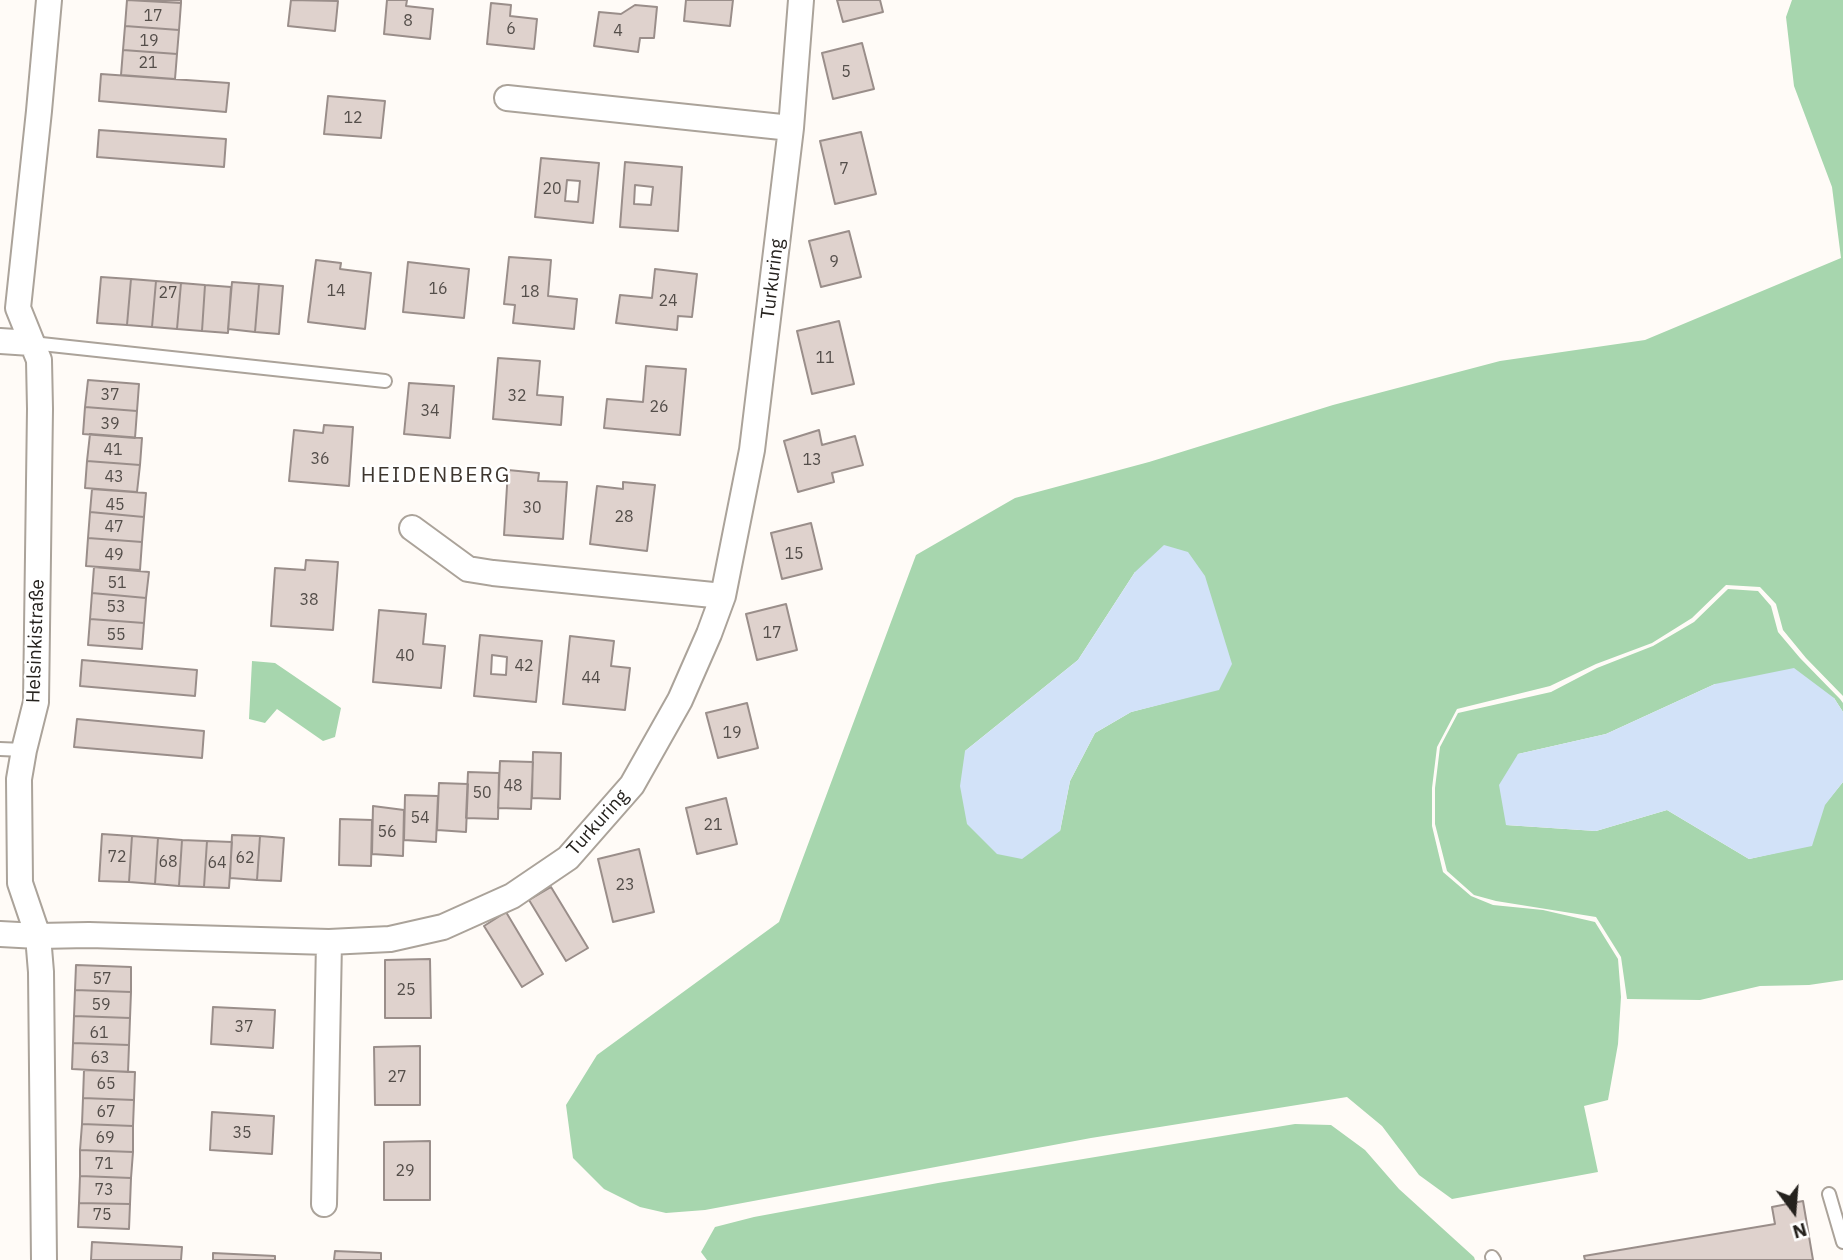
<!DOCTYPE html>
<html>
<head>
<meta charset="utf-8">
<style>
	body { margin:0 }
	#map { position:relative; width:1843px; height:1260px; overflow:hidden; background:#fffbf7; font-family:"IBM Plex Sans",sans-serif }
	canvas { display:block }
	.north { position:absolute; left:1759px; top:1176px; width:70px; height:70px; -webkit-text-stroke:5px #fff; paint-order:stroke; rotate:164deg; font-size:19px; font-weight:700; line-height:28px; text-align:center; color:#25221e }
	.north::after { content:''; display:block; margin:auto; width:24px; height:32px; background:#25221e; clip-path:polygon(50% 0,100% 100%,50% 72%,0 100%) }
</style>
</head>
<body>
<div id="map">
<canvas width="1843" height="1260"></canvas>
<div class="north">N</div>
</div>
<script>
const context = document.querySelector('canvas').getContext('2d');
context.lineJoin = 'round';
function paint(path, color) {
  context.fillStyle = color;
  context.fill(path, 'evenodd');
}
function strokePath(path, color, width, dash) {
  context.strokeStyle = color;
  context.lineWidth = width;
  context.lineCap = dash ? 'butt' : 'round';
  context.setLineDash(dash || []);
  context.stroke(path);
}
function label(font, color, halo, rows, align = 'center') {
  context.font = font + ' "IBM Plex Sans",sans-serif';
  context.lineWidth = 5;
  context.setLineDash([]);
  context.textBaseline = 'middle';
  context.strokeStyle = halo;
  context.fillStyle = color;
  for (const [text, x, y, turn = 0] of rows) {
    context.save();
    context.translate(x, y);
    context.rotate((+turn || 0) * Math.PI / 180);
    context.textAlign = isNaN(turn) ? turn : align;
    if (halo) context.strokeText(text, 0, 0);
    context.fillText(text, 0, 0);
    context.restore();
  }
}
paint(new Path2D(`
	M1792,0H1843V696L1806,658L1783,630L1776,604L1760,587L1726,585L1692,618L1652,643L1596,664L1550,686L1457,709L1437,747L1432,788V826L1443,872L1471,896L1493,905L1543,910L1595,922L1618,959L1621,997L1618,1044L1608,1100L1584,1106L1598,1172L1452,1199L1419,1175L1382,1126L1347,1097L1091,1138L705,1210L666,1213L640,1207L604,1189L573,1158L566,1105L597,1055L779,922L916,555L1015,498L1149,462L1333,405L1500,361L1645,340L1841,258L1832,187L1794,86L1786,17ZM1135,572L1219,689L1131,712L1095,733L1070,781L1060,831L965,751L1078,660Z
	M1728,589L1758,591L1771,606L1778,632L1800,658L1840,699L1843,703V712L1834,698L1715,684L1606,734L1518,754L1506,825L1596,831L1667,810L1749,859L1811,845L1824,805L1843,782V980L1809,985L1760,986L1700,1000L1627,999L1621,957L1596,917L1496,901L1474,895L1447,871L1435,824V788L1440,747L1458,713L1551,692L1597,668L1653,646L1694,622Z
	M252,661L275,663L341,708L335,737L323,741L277,709L265,723L249,719Z
	M1295,1124L1331,1125L1365,1150L1399,1189L1474,1257L1475,1260H707L701,1252L715,1227L754,1217L938,1183Z`), '#a7d6ae');
paint(new Path2D(`
	M1164,545L1188,552L1205,576L1232,664L1219,690L1131,712L1095,733L1070,781L1060,831L1022,859L997,854L967,824L960,786L965,751L1078,660L1135,572Z
	M1794,668L1834,698L1843,712V782L1825,805L1812,846L1749,859L1667,810L1596,831L1506,825L1499,785L1518,754L1606,734L1715,684Z`), '#d2e2f8');
const building = new Path2D(`
	M127,0L181,3L179,30L125,26Z
	M135,0H181V3Z
	M291,0L338,1L335,31L288,26Z
	M387,0H407L406,6L433,9L430,39L384,34Z
	M686,0H733L730,26L684,21Z
	M837,0H880L883,12L843,22Z
	M491,3L511,5L510,16L537,19L534,49L487,44Z
	M635,5L657,7L654,38H640L638,52L594,46L599,12L621,14Z
	M125,26L179,30L177,54L123,50Z
	M862,43L874,89L833,99L822,53Z
	M123,50L177,54L175,79L121,75Z
	M101,74L229,83L226,112L99,101Z
	M328,96L385,101L381,138L324,134Z
	M99,130L226,139L224,167L97,157Z
	M861,132L876,194L835,204L820,141Z
	M541,158L599,163L593,223L535,217ZM567,180L580,181L578,202L565,201Z
	M625,162L682,167L678,231L620,227ZM635,185L653,187L651,205L634,204Z
	M849,231L861,277L821,287L809,241Z
	M509,257L551,260L548,296L577,299L574,329L513,323L515,305L504,304Z
	M316,260L341,263L340,269L371,273L365,329L308,322Z
	M408,262L469,269L464,318L403,312Z
	M655,269L697,274L692,317L678,316L677,330L616,323L620,295L652,298Z
	M101,277L131,279L127,325L97,323Z
	M131,279L156,281L152,327L127,325Z
	M156,281L181,283L177,329L152,327Z
	M232,282L259,284L255,332L228,329Z
	M181,283L205,285L202,331L177,329Z
	M259,284L283,286L279,334L255,332Z
	M205,285L231,287L228,333L202,331Z
	M839,321L854,384L812,394L797,331Z
	M498,358L540,361L537,395L563,397L561,425L493,419Z
	M646,366L686,369L680,435L604,428L607,399L643,402Z
	M88,380L139,384L137,411L85,407Z
	M409,383L454,386L450,438L404,434Z
	M85,407L137,411L135,438L83,434Z
	M324,425L353,427L349,486L289,481L294,430L323,433Z
	M819,430L822,445L855,436L863,465L832,473L834,482L798,492L784,441Z
	M90,434L142,438L140,465L87,461Z
	M87,461L140,465L137,492L85,488Z
	M508,470L539,473L538,481L567,482L563,539L504,535Z
	M623,482L655,485L647,551L590,544L597,486L623,489Z
	M92,489L146,493L144,517L90,512Z
	M90,512L144,517L142,542L88,538Z
	M811,523L822,569L782,579L771,533Z
	M88,538L142,542L140,570L86,566Z
	M306,560L338,562L333,630L271,626L275,568L305,570Z
	M94,567L149,572L146,598L92,593Z
	M92,593L146,598L144,623L90,619Z
	M786,604L797,650L757,660L746,614Z
	M379,610L426,614L423,644L445,646L441,688L373,682Z
	M90,619L144,623L142,649L88,645Z
	M480,635L542,641L536,702L474,696ZM492,655L507,657L506,675L491,674Z
	M570,636L614,641L611,666L630,668L625,710L563,704Z
	M82,660L197,670L195,696L80,686Z
	M747,703L758,748L718,758L706,713Z
	M77,719L204,731L202,758L74,747Z
	M533,752L561,753L560,799L532,798Z
	M500,761L533,762L531,809L498,808Z
	M468,772L499,773L498,819L466,818Z
	M439,783L468,784L466,832L437,830Z
	M405,795L438,796L436,842L404,840Z
	M726,798L737,844L697,854L686,808Z
	M373,806L404,810L403,856L372,854Z
	M340,819L372,820L371,866L339,865Z
	M102,834L132,836L129,882L99,881Z
	M232,835L260,836L257,880L230,878Z
	M132,836L158,838L155,884L129,882Z
	M260,836L284,838L281,881L257,880Z
	M158,838L182,840L179,886L155,884Z
	M182,840L207,841L204,887L179,886Z
	M207,841L232,842L229,888L204,887Z
	M639,849L654,912L613,922L598,859Z
	M551,887L588,948L566,961L529,900Z
	M506,912L543,974L522,987L484,926Z
	M430,959L431,1018H385V960Z
	M76,965L131,967V992L75,990Z
	M75,990L131,992L130,1018L74,1016Z
	M213,1007L275,1010L273,1048L211,1044Z
	M74,1016L130,1018L129,1045L73,1043Z
	M73,1043L129,1045L128,1072L72,1069Z
	M420,1046V1105H375L374,1047Z
	M84,1070L135,1072L134,1100L83,1098Z
	M83,1098L134,1100L133,1126L82,1124Z
	M212,1112L274,1116L272,1154L210,1150Z
	M82,1124L133,1126V1152L80,1150Z
	M430,1141V1200H384V1142Z
	M80,1150L133,1152L131,1178L80,1176Z
	M80,1176L131,1178L130,1204L79,1203Z
	M1803,1201L1813,1260H1585L1584,1256L1775,1224L1772,1207Z
	M79,1203L130,1204L129,1229L78,1227Z
	M92,1242L182,1247L181,1260H91Z
	M335,1251L381,1253V1260H334Z
	M213,1253L275,1256V1260H213Z`);
paint(building, '#dfd2cd');
strokePath(building, '#9a8e8a', 2);
const lane = new Path2D(`
	M32,343L385,381
	M0,749L24,750
	M1829,1194L1843,1242
	M1492,1257L1494,1260`);
const street = new Path2D(`
	M507,98L791,128
	M0,341L31,343
	M412,528L468,569L493,573L723,596
	M0,934L38,936L89,935L329,942L390,939L443,927L512,896L568,858L632,785L680,700L709,634L723,596L752,450L791,128L801,0
	M324,1204L329,942
	M44,1260L41,972L38,936L20,883L19,779L24,750L36,702L40,409L39,360L18,308L39,111L49,0`);
strokePath(lane, '#aba39a', 16);
strokePath(street, '#aba39a', 28);
strokePath(lane, '#fff', 12);
strokePath(street, '#fff', 24);
label('16px', '#544e4a', null, [
	["17",153,16],
	["8",408,21],
	["6",511,29],
	["4",618,31],
	["19",149,41],
	["21",148,63],
	["5",846,72],
	["12",353,118],
	["7",844,169],
	["20",552,189],
	["9",834,262],
	["16",438,289],
	["14",336,291],
	["18",530,292],
	["27",168,293],
	["24",668,301],
	["11",825,358],
	["37",110,395],
	["32",517,396],
	["26",659,407],
	["34",430,411],
	["39",110,424],
	["41",113,450],
	["36",320,459],
	["13",812,460],
	["43",114,477],
	["45",115,505],
	["30",532,508],
	["28",624,517],
	["47",114,527],
	["15",794,554],
	["49",114,555],
	["51",117,583],
	["38",309,600],
	["53",116,607],
	["17",772,633],
	["55",116,635],
	["40",405,656],
	["42",524,666],
	["44",591,678],
	["19",732,733],
	["48",513,786],
	["50",482,793],
	["54",420,818],
	["21",713,825],
	["56",387,832],
	["72",117,857],
	["62",245,858],
	["68",168,862],
	["64",217,863],
	["23",625,885],
	["57",102,979],
	["25",406,990],
	["59",101,1005],
	["37",244,1027],
	["61",99,1033],
	["63",100,1058],
	["27",397,1077],
	["65",106,1084],
	["67",106,1112],
	["35",242,1133],
	["69",105,1138],
	["71",104,1164],
	["29",405,1171],
	["73",104,1190],
	["75",102,1215]
]);
label('19px', '#25221e', '#fff', [
	["Turkuring",773,279,-83],
	["Helsinkistraße",36,641,-88],
	["Turkuring",598,823,-48]
]);
context.letterSpacing = '2px';
label('21px', '#3e362f', '#fff', [
	["HEIDENBERG",436,476]
]);
context.letterSpacing = '0px';
</script>
</body>
</html>
